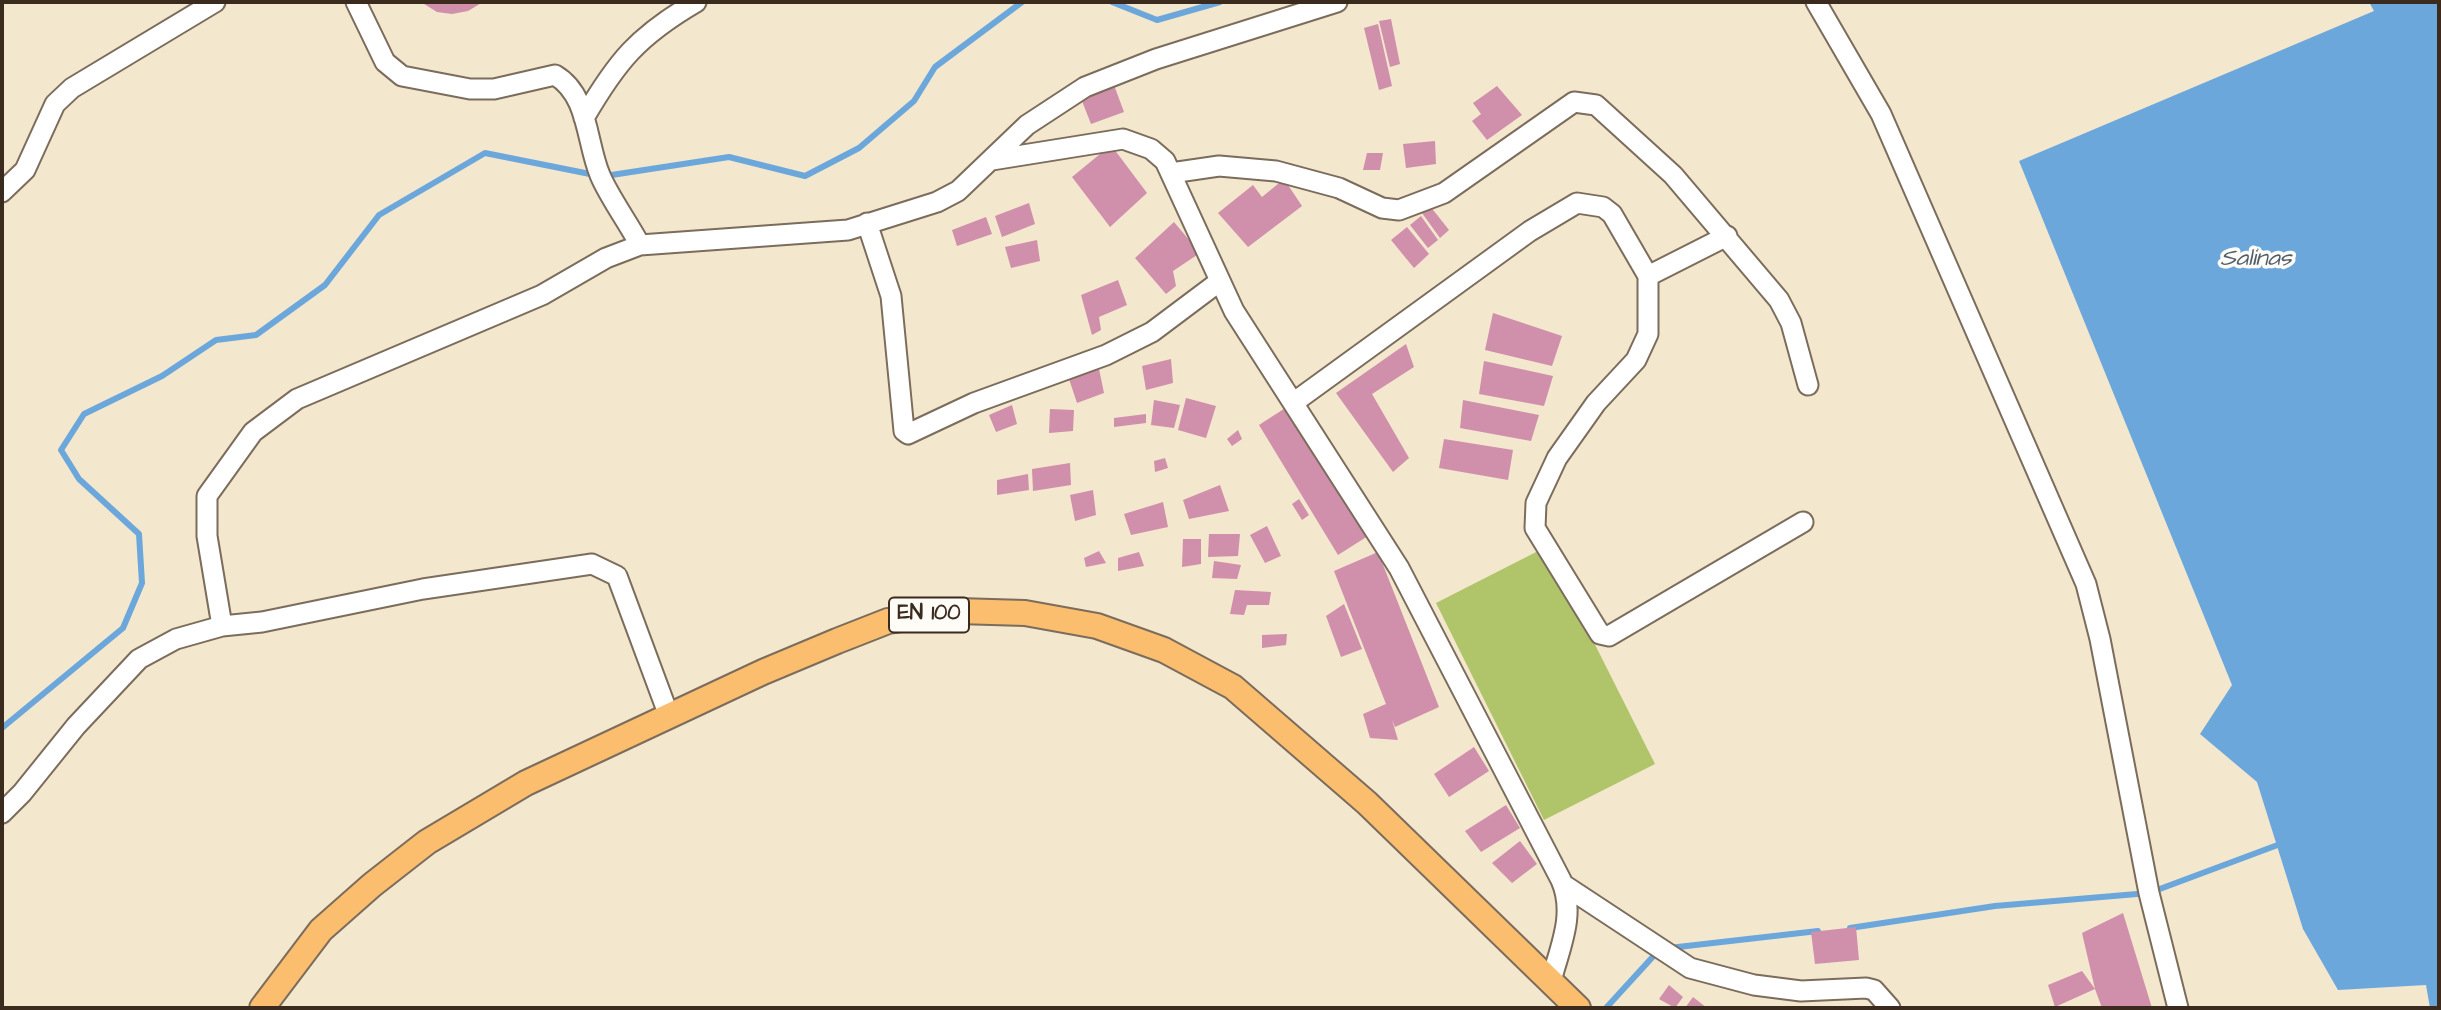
<!DOCTYPE html>
<html>
<head>
<meta charset="utf-8">
<style>
	body { margin:0 }
	#map { position:relative; width:2441px; height:1010px; overflow:hidden; background:#f3e7ce; font-family:"Architects Daughter",sans-serif }
	canvas { display:block }
	.frame { position:absolute; inset:0; border:4px solid #3b2a1e; pointer-events:none }
</style>
</head>
<body>
<div id="map">
<canvas width="2441" height="1010"></canvas>
<div class="frame"></div>
</div>
<script>
const context = document.querySelector('canvas').getContext('2d');
context.lineJoin = 'round';
function paint(path, color) {
  context.fillStyle = color;
  context.fill(path, 'evenodd');
}
function strokePath(path, color, width, dash) {
  context.strokeStyle = color;
  context.lineWidth = width;
  context.lineCap = dash ? 'butt' : 'round';
  context.setLineDash(dash || []);
  context.stroke(path);
}
function label(font, color, halo, rows, align = 'center') {
  context.font = font + ' "Architects Daughter",sans-serif';
  context.lineWidth = 7;
  context.setLineDash([]);
  context.textBaseline = 'middle';
  context.strokeStyle = halo;
  context.fillStyle = color;
  for (const [text, x, y, turn = 0] of rows) {
    context.save();
    context.translate(x, y);
    context.rotate((+turn || 0) * Math.PI / 180);
    context.textAlign = isNaN(turn) ? turn : align;
    if (halo) context.strokeText(text, 0, 0);
    context.fillText(text, 0, 0);
    context.restore();
  }
}
paint(new Path2D(`
	M1546,547L1655,764L1544,820L1436,603Z`), '#b0c569');
paint(new Path2D(`
	M2369,2H2439V1008H2430L2426,985L2338,990L2303,929L2257,782L2200,734L2232,685L2019,161L2374,11Z`), '#6ca7dc');
strokePath(new Path2D(`
	M1112,2L1157,20L1220,2
	M605,176L729,157L805,176L859,148L914,101L935,67L1022,2
	M2,728L123,628L142,583L139,534L79,479L61,450L84,414L162,376L216,340L256,335L325,285L379,215L485,153L595,175
	M1850,928L1995,906L2149,893L2283,843
	M1669,948L1818,931
	M1606,1008L1659,950`), '#6ca7dc', 6);
paint(new Path2D(`
	M421,2H483L468,11L452,14L437,12Z
	M1391,19L1400,64L1390,67L1379,21Z
	M1378,24L1392,86L1379,90L1364,28Z
	M1114,85L1124,112L1091,124L1082,101Z
	M1497,86L1522,115L1487,140L1472,121L1481,114L1473,103Z
	M1435,141L1436,164L1406,168L1403,144Z
	M1111,145L1147,193L1110,227L1072,177Z
	M1367,153H1383L1380,170H1363Z
	M1284,179L1302,206L1248,247L1218,213L1253,185L1262,197Z
	M1029,203L1035,224L1002,237L995,216Z
	M1430,206L1449,230L1440,238L1422,213Z
	M1421,216L1438,240L1428,248L1410,225Z
	M986,217L992,234L957,246L952,230Z
	M1174,222L1200,253L1173,271L1176,286L1166,294L1135,258Z
	M1407,227L1429,254L1414,268L1391,240Z
	M1037,240L1040,261L1011,268L1005,247Z
	M1118,280L1127,305L1099,317L1101,330L1092,335L1081,295Z
	M1493,313L1562,336L1552,366L1485,350Z
	M1406,344L1414,367L1372,394L1409,458L1393,472L1336,393Z
	M1171,359L1173,383L1146,390L1142,366Z
	M1484,361L1553,376L1544,406L1479,394Z
	M1098,364L1104,393L1077,403L1068,376Z
	M1186,398L1216,406L1206,438L1178,430Z
	M1154,400L1180,405L1174,428L1151,425Z
	M1463,400L1539,415L1531,441L1460,428Z
	M1293,403L1368,536L1338,555L1259,425Z
	M1012,405L1017,424L996,432L989,415Z
	M1050,409L1074,410L1073,431L1049,433Z
	M1146,414V423L1114,427V418Z
	M1238,430L1242,439L1232,446L1227,439Z
	M1444,439L1513,450L1508,480L1439,468Z
	M1165,458L1168,468L1155,472L1154,461Z
	M1070,463L1071,485L1033,491L1032,469Z
	M1028,474L1029,490L997,495V480Z
	M1220,485L1229,511L1189,519L1183,500Z
	M1093,490L1096,515L1075,521L1070,495Z
	M1299,499L1309,515L1302,520L1292,504Z
	M1163,502L1168,527L1131,535L1124,514Z
	M1267,526L1281,556L1265,563L1250,535Z
	M1209,534H1240L1238,556L1208,557Z
	M1183,539H1201V564L1182,567Z
	M1099,551L1106,563L1086,567L1084,558Z
	M1139,552L1144,566L1118,571V558Z
	M1378,552L1439,707L1395,727L1392,720L1398,740L1370,738L1363,714L1386,704L1334,571Z
	M1214,561L1241,565L1237,579L1212,578Z
	M1235,590L1271,592L1269,605H1247L1244,615L1230,614Z
	M1344,604L1362,649L1341,657L1326,616Z
	M1287,634L1286,645L1262,648V635Z
	M1474,747L1489,771L1449,797L1434,774Z
	M1506,805L1520,828L1481,852L1465,831Z
	M1520,841L1537,864L1512,883L1492,863Z
	M2123,913L2152,1008H2102L2095,989L2082,933Z
	M1856,927L1859,960L1815,964L1811,932Z
	M2082,971L2095,989L2055,1007L2048,985Z
	M1669,985L1683,997L1675,1008L1659,999Z
	M1693,997L1707,1008H1685Z`), '#d08fab');
const minor = new Path2D(`
	M356,2L385,62L402,76L470,89H494L555,75C589,95 586,142 600,175C608,195 629,224 640,245L848,230L937,202L958,191L1027,125L1085,87L1156,59L1337,2
	M1816,2L1881,114L2086,584L2100,639L2149,893L2178,1008
	M584,118C617,61 638,36 696,2
	M992,160L1123,139L1151,149L1165,161L1234,311L1399,568L1561,880C1576,914 1560,947 1551,981
	M1171,173L1219,166L1276,171L1339,188L1382,208L1399,210L1444,193L1574,102L1596,105L1673,175L1779,300L1791,323L1808,385
	M2,192L25,170L55,104L72,88L215,2
	M867,223L891,296L904,431L908,434L974,403L1106,355L1152,332L1220,281
	M1648,276L1727,236
	M1293,403L1530,231L1577,203L1603,207L1612,214L1648,276V334L1636,360L1596,403L1557,458L1536,503L1535,528L1600,634L1609,636L1803,522
	M222,626L207,536V496L253,432L297,399L542,295L606,258L640,245
	M2,813L22,793L76,726L139,659L176,639L222,626L262,622L423,589L592,564L617,576L669,716
	M1564,885L1690,968L1754,985L1801,991L1866,988L1874,990L1890,1008`);
const major = new Path2D(`
	M262,1008L321,930L372,885L427,842L526,783L763,672L837,641L888,621L958,611L1025,613L1097,626L1164,650L1233,687L1367,803L1578,1008`);
strokePath(minor, '#7b6c5c', 23);
strokePath(major, '#7b6c5c', 28);
strokePath(minor, '#fff', 19);
strokePath(major, '#fbbd6e', 24);
for (const [x, y, w] of [
	[929,615,80]
]) {
  const box = new Path2D();
  box.roundRect(x - w / 2, y - 17.5, w, 35, 5);
  context.fillStyle = '#fdfcf7';
  context.fill(box);
  strokePath(box, '#3b2a1e', 2);
}
label('bold 21px', '#3b2a1e', null, [
	["EN 100",929,615]
]);
label('italic 24px', '#4f5c6a', '#fdfcf7', [
	["Salinas",2256,260]
]);
</script>
</body>
</html>
